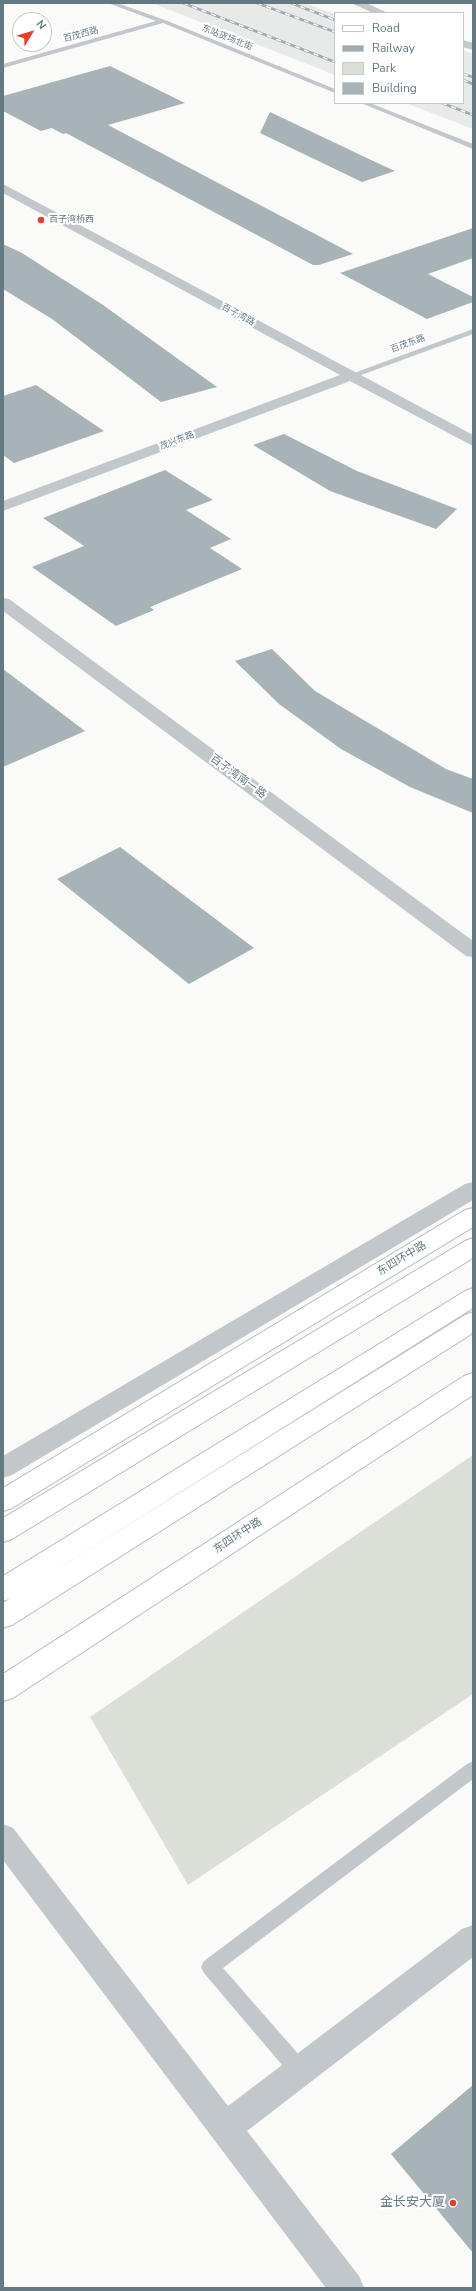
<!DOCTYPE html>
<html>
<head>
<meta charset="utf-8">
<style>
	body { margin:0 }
	#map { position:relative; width:476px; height:2291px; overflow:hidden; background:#fafaf8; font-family:"Nunito Sans",sans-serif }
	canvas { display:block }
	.frame { position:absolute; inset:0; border:4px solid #647a83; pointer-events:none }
	.legend { position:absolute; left:334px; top:12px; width:130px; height:92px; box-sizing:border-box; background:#fff; border:1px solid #c1cacd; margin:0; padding:5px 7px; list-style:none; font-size:12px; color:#647a83 }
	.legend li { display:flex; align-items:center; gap:8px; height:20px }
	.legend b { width:20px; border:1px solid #c1cacd }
	.north { position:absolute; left:12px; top:12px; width:40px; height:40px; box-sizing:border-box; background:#fff; border:1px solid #c1cacd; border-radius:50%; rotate:52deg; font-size:11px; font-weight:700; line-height:16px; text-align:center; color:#647a83 }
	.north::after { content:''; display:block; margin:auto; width:14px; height:18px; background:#e63f2b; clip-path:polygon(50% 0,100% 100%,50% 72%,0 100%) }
</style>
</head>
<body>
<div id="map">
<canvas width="476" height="2291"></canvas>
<div class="frame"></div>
<ul class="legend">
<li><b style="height:5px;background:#fff"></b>Road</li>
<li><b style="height:5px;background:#a0aaaf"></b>Railway</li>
<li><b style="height:11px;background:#dbdfd7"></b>Park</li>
<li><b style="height:11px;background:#a7b3b7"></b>Building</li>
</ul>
<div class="north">N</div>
</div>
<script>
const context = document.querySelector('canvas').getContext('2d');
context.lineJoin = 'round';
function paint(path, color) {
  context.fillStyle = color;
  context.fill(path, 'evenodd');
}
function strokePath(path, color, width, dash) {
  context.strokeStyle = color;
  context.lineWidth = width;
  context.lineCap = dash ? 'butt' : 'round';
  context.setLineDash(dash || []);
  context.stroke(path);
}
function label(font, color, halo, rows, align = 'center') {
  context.font = font + ' "Nunito Sans","Noto Sans SC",sans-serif';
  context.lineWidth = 4;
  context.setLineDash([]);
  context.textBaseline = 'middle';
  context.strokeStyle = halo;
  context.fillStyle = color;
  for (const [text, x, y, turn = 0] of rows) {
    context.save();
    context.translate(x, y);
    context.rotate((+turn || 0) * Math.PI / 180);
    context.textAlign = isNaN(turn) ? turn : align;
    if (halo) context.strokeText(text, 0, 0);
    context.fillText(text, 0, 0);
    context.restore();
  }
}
paint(new Path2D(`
	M152,3H305L335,14V75Z
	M463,50L473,54V129L406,103H463Z`), '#e8eae9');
paint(new Path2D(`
	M473,1455V1694L188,1885L90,1717Z`), '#dbdfd7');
paint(new Path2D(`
	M110,66L185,103L108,125L353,254L319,265H313L66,133L63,134L52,128L41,131L3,111V96Z
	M270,112L369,159L395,171L362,182L260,133Z
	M473,228V258L428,274L473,297V302L427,319L340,273Z
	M3,244L22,253L103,305L217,387L161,402L52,319L3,289Z
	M36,385L104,431L14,463L3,455V396Z
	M284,434L357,471L457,509L436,529L330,491L253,445Z
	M165,470L213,500L186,510L231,539L210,548L242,569L150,607L154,610L116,626L32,567L84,546L43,518Z
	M272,649L315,691L446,769L473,779V813L410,787L341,749L279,704L235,661Z
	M3,669L85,731L3,767Z
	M120,847L254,948L189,984L57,879Z
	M473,2085V2253L391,2154Z`), '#a7b3b7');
const secondary = new Path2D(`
	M473,1238V1258L12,1539L3,1542V1518L465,1241Z
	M473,1312V1333L12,1625L3,1628V1603L465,1315Z
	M473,1373V1395L13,1698L3,1701V1674L464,1376Z`);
const trunk = new Path2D(`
	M473,1208V1227L12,1508L3,1511V1488L465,1210Z
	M473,1288V1308L12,1598L3,1601V1576L465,1291Z`);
strokePath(secondary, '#b3bbbf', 2);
strokePath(trunk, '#b4babd', 2);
paint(new Path2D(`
	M108,3H117L165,20L335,89V93L163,23L3,68V64L156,21Z
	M361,103H370L473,144V149Z
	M473,329V334L353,378L346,376Z
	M473,1761V1779L223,1968L307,2064L309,2071L307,2078L300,2080L293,2078L204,1973L201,1967L204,1961L467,1764Z`), '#c1c7ca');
paint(new Path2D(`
	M351,3H366L388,13H373Z
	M463,40L473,43V50L463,47Z
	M3,598L9,599L473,941V957L466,956L3,611Z
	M3,1824L13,1828L228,2106L462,1929L473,1925V1957L247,2131L359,2276L364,2288H326L3,1860Z`), '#c1c7ca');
paint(new Path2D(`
	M3,184L473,435V446L350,381L3,511V501L340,375L3,193Z
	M473,1182V1200L12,1475L3,1478V1456L465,1184Z`), '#c1c7ca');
paint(secondary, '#fff');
paint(trunk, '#fff');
const rail = new Path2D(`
	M183,3L335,62
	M257,3L335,32
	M291,3L335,20
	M463,74L473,77
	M463,80L473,84
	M442,103L473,115`);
strokePath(rail, '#a0aaaf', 2.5);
strokePath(rail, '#fff', 1.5, [5]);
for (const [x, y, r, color] of [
	[41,220,4,"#e63f2b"],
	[453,2203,4,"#e63f2b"]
]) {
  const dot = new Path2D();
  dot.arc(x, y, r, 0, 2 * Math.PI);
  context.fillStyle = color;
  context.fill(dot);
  strokePath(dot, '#fff', 1.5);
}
label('9px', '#647a83', '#fff', [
	["百茂西路",81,35,-15],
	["东站货场北街",227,38,22],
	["百子湾路",238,315,28],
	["百茂东路",408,344,-20],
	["茂兴东路",177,441,-21]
]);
label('9px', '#647a83', '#fff', [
	["百子湾桥西",49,220]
], 'left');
label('11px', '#647a83', '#fff', [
	["百子湾南一路",238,777,36],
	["东四环中路",402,1259,-31],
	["东四环中路",238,1536,-33]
]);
label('13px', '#647a83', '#fff', [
	["金长安大厦",445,2203]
], 'right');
</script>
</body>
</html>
